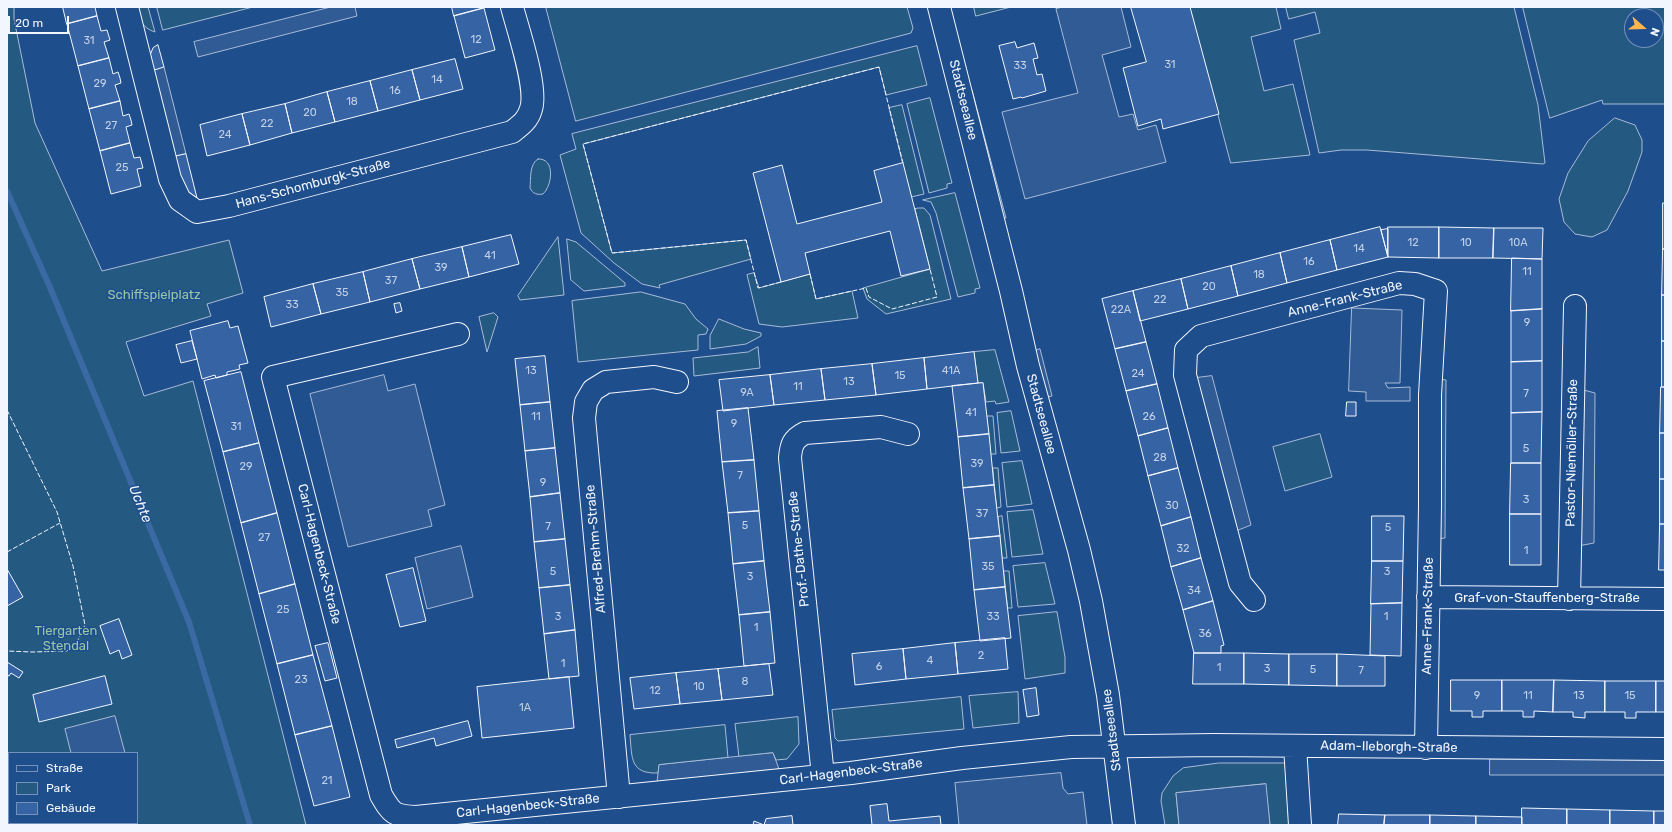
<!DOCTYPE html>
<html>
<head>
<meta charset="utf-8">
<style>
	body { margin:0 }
	#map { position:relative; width:1672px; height:832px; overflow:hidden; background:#1f4e8c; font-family:Rubik,sans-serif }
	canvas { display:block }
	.frame { position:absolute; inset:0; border:8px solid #f2f6ff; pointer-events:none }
	.legend { position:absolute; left:8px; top:752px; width:130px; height:72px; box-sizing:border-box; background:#1f4e8c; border:1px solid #7391ba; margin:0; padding:5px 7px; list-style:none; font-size:12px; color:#f2f6ff }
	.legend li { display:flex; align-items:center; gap:8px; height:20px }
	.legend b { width:20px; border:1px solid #7391ba }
	.north { position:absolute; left:1624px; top:8px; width:40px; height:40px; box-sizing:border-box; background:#1f4e8c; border:1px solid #7391ba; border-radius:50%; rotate:110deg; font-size:11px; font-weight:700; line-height:16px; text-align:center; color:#f2f6ff }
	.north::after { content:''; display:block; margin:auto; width:14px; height:18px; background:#ffb74d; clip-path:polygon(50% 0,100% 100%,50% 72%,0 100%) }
	.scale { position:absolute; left:8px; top:16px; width:61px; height:18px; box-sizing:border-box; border:2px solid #f2f6ff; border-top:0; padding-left:5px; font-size:12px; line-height:14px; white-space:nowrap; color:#f2f6ff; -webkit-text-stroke:3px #1f4e8c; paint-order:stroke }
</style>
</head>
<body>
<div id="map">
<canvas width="1672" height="832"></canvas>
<div class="frame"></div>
<ul class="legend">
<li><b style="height:5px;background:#1f4e8c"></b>Straße</li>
<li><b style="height:11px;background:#245a82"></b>Park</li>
<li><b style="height:11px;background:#3563a3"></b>Gebäude</li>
</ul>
<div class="north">N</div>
<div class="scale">20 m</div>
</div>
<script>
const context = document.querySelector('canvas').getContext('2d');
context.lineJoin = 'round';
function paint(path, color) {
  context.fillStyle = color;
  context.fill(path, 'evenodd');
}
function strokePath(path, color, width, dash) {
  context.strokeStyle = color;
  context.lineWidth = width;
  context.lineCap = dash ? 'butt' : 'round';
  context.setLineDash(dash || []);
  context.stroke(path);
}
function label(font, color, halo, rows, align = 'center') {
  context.font = font + ' Rubik,sans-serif';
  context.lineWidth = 3;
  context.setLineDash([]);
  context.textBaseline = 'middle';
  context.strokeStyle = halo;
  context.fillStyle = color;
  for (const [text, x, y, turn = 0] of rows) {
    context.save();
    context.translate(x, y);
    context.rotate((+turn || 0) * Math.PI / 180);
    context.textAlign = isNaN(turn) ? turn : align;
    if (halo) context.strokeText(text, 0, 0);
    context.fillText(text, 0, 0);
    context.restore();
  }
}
const green = new Path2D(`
	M7,7H14V19L35,123L102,271L229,240L243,293L207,304L211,316L126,342L144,396L193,381L306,825H7ZM9,753H137V823H9Z
	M139,7H148L155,32C142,28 140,20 135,8Z
	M157,7H253L163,30Z
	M546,7H907L913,28L911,33L576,121Z
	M974,7H1011L976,16Z
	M1190,7H1276L1281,29L1251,37L1264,91L1293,84L1310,155L1231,163Z
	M1286,7H1514L1538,105L1545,163L1543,164L1367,150H1341L1319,153L1294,40L1320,33L1315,12L1289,19Z
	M1523,7H1665V104H1603L1602,100L1550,118ZM1632,16H1656V40H1632Z
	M917,46L927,85L886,95L879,67L583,144L612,253L746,240L751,259L659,285L660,288L642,284L614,263L581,233L560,155L576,149L572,134Z
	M930,98L952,183L947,184V188L929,193L907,104Z
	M902,105L924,194L911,197L889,108Z
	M1615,118L1635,125L1642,140V152L1628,191L1607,230L1592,237L1575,234L1564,222L1559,199L1568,173L1588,141Z
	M538,159C556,158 552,186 543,194C537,195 533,194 530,188C531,179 529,164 538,159Z
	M955,193L980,288L975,289V293L958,297L936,213L931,202L923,200Z
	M919,208H924L930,215L951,299L886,314L867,299L863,288L930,269L915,209Z
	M558,237L564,295L520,300L518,296Z
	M567,239L576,242L625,283V286L584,291L571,280Z
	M754,273L759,288L810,274L816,299L852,291L858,318L782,327L759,324L747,275Z
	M641,292L685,304L696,319L708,329L706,334L698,335V350L578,362L572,301Z
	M494,313L498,317L487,352L479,317Z
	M719,319L744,329L761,333V336L746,344L710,349V336Z
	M758,347L760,368L694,376L693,358L748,352Z
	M995,350L1009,402L996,404L995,401L986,402L983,383H978L974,352Z
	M1011,411L1020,451L1001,453L997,413Z
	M987,416H993L996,454H991Z
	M1320,434L1332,477L1285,491L1273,447Z
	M1022,461L1032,504L1007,507L1002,463Z
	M993,468H998L1001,507L997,508Z
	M1033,510L1043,554L1012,557L1007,512Z
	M1002,516L1007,558H1002L998,517Z
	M1045,563L1055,604L1018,607L1013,566Z
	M1004,571H1009L1012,608H1008Z
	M1057,612L1065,657V673L1025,679L1018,616Z
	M1018,692L1019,723L973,728L969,696Z
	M961,697L964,729L838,741L835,738L832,710Z
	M798,717L799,744L787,759L776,760L773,753L739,757L735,724Z
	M725,725L728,758L659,765L658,773C630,774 632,758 630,735Z
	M1219,763H1285L1289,825H1270L1265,784L1176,793L1179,825H1165L1161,801L1162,793L1173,776L1183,768Z`);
paint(green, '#245a82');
strokePath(green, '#a8bbd7', 1);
const parking = new Path2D(`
	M331,7H355L357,16L198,57L194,42Z
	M1063,7H1121L1131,47L1102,55L1119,117L1133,114L1138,130L1156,125L1166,162L1025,199L1002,112L1078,93L1056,9Z
	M164,67L186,154L173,157L151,71Z
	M972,90L1006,218L1001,219L967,91Z
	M1352,308L1402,310L1400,383H1385L1388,388L1410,387V401H1366V392L1349,391Z
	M1040,349L1052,396L1047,397L1035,351Z
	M384,375L388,391L415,384L445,505L428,510L432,526L348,547L310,394Z
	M1212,376L1251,525L1236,531L1196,378Z
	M1439,379L1446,380L1445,538L1436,539Z
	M1580,389L1595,393L1594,543L1578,546Z
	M461,546L473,597L427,609L415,558Z
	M115,716L125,753H71L65,729Z
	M773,753L779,769L657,782L659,765Z
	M1490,759H1665V775H1490Z
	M1061,773L1063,788L1068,794L1083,792L1087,825H959L955,783Z
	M1266,784L1270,825H1179L1176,793Z`);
paint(parking, '#305b95');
strokePath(parking, '#a8bbd7', 1);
strokePath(new Path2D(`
	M7,191L49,285L189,622L250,825`), '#3b69a3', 6);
const building = new Path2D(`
	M63,7H95L97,16L67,24Z
	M452,7H484V8L454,16Z
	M1131,7H1190L1219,114L1163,129L1161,119L1138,126L1123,68L1146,62Z
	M484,8L495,50L465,58L454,16Z
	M97,16L101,31L107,30L110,40L104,42L109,58L78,66L67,24Z
	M1015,42L1017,48L1034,43L1038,58L1033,59L1037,75L1042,74L1046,91L1022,98L1021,97L1013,99L999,46Z
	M158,45L164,67L151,71L148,60L153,48Z
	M109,58L113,74L118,72L120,78L121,83L115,85L120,101L89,109L78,66Z
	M455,59L463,89L420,100L412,70Z
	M412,70L420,100L378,111L370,81Z
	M370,81L378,111L335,122L327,92Z
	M327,92L335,122L292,133L285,104Z
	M120,101L123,116L129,114L131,120L132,125L126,127L130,143L100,151L89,109Z
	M285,104L292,133L250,145L242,114Z
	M242,114L250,145L207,156L200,125Z
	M130,143L134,158L140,157L143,168L137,169L141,186L111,194L100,151Z
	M186,154L197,198L186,190L173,157Z
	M903,163L930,269L901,276L890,231L805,253L810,274L781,282L753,173L782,165L797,224L882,202L874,171Z
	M1663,203H1665V249H1663Z
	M1380,227L1388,257L1337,270L1330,240Z
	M1388,227H1439V258L1388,257Z
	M1439,227L1494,228L1493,258H1439Z
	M1494,228H1543L1542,259L1493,258Z
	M1388,229V257L1381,230Z
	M511,235L519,264L469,277L462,247Z
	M1330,240L1337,270L1287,283L1280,253Z
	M462,247L469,277L420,289L412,259Z
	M1663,249H1665V295H1662Z
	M1280,253L1287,283L1238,296L1231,266Z
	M1512,258L1542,259V309L1511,311Z
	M412,259L420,289L370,302L363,272Z
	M1231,266L1238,296L1188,309L1181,279Z
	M363,272L370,302L321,314L313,284Z
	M1181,279L1188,309L1140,321L1133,291Z
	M313,284L321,314L271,327L264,297Z
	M1133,291L1146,342L1115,349L1102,299Z
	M1662,295H1665V341H1662Z
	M400,303L402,311L396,313L394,304Z
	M1542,309V361L1511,362V311Z
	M228,321L230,328L238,326L248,363L239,365L240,369L227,372V375L216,378L215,375L202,379L190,331Z
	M192,341L197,359L181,363L176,345Z
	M1662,341H1665V387H1662Z
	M1146,342L1157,384L1126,391L1115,349Z
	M974,352L978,383L927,389L924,358Z
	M545,356L550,402L520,405L515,359Z
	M924,358L927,389L876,395L872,364Z
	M1542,361V412L1511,413V362Z
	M872,364L876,395L825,400L821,369Z
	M821,369L825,400L774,405L770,375Z
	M241,372L259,443L223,452L204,381Z
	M770,375L774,405L723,411L719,380Z
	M983,383L989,434L958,437L952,386Z
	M1157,384L1168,428L1138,436L1126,391Z
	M1661,387H1665V433H1660Z
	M550,402L555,448L525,451L520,405Z
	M1347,402H1356V416H1346Z
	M748,408L754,460L722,462L717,411Z
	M1542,412L1541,463H1511V413Z
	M1168,428L1178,468L1148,476L1138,436Z
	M1660,433H1665V479H1660Z
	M989,434L994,485L963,488L958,437Z
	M259,443L277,513L241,523L223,452Z
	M555,448L560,493L530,497L525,451Z
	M754,460L759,511L728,513L722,462Z
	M1511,463H1541V514H1510Z
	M1178,468L1191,517L1161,526L1148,476Z
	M1660,479H1665V524H1660Z
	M994,485L1000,536L969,539L963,488Z
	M560,493L565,539L534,542L530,497Z
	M759,511L764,561L733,564L728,513Z
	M277,513L295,584L259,594L241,523Z
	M1510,514H1541V565H1510Z
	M1372,516H1404L1403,561H1372Z
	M1191,517L1201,558L1171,567L1161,526Z
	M1660,524H1665V570H1659Z
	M1000,536L1005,587L974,590L969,539Z
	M565,539L570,585L539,588L534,542Z
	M1201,558L1213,601L1183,610L1171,567Z
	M764,561L770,612L739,615L733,564Z
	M1372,561H1403L1402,603L1371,604Z
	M413,568L426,621L400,627L386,575Z
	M7,569L23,597L7,606Z
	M295,584L313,655L277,664L259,594Z
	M570,585L575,630L544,634L539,588Z
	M1005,587L1011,638L980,641L974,590Z
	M1213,601L1224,645L1221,646V653H1194L1183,610Z
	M1402,603L1401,656L1370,655L1371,604Z
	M770,612L775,663L744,666L739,615Z
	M119,619L132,655L122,659L119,650L110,654L100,626Z
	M575,630L579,676L549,679L544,634Z
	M1005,638L1008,669L958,674L955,643Z
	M328,643L337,678L325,681L315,646Z
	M955,643L958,674L906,679L903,649Z
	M903,649L906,679L855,685L852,654Z
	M1194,653H1244V684H1193Z
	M1244,653L1289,654V685L1244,684Z
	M1289,654H1337V686L1289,685Z
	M1337,654L1385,656V686H1337Z
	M313,655L332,726L295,735L277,664Z
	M7,662L23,672L19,678L11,673L9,676L7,675Z
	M769,664L773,695L722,700L718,669Z
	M718,669L722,700L680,704L676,673Z
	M676,673L680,704L634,709L630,678Z
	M105,676L112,704L39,722L33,695Z
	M569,677L574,728L482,738L477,687Z
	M1451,680H1502V711H1483V717H1472V711H1451Z
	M1502,680H1554L1553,712L1534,711V717H1523V711H1502Z
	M1554,680L1605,681V712H1585V718L1573,717V712H1553Z
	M1605,681H1656V712H1636V718H1625V712H1605Z
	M1656,681H1665V712H1656Z
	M1036,688L1039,715L1027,717L1023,690Z
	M468,721L472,736L436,746L434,738L397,748L395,740Z
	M332,726L350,797L314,806L295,735Z
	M887,804L889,821L940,816L941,825H872L870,806Z
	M1522,808L1567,809V825H1522Z
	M1567,809L1610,810V825H1567Z
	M1610,810L1654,811V825H1610Z
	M1654,811H1665V825H1654Z
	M1339,814L1385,815L1384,825H1338Z
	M1385,815H1430V825H1384Z
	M1430,815L1476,816V825H1430Z
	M792,816L793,825H753L754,821L764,825L766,819Z
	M1476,816L1522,817V825H1476Z`);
paint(building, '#3563a3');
strokePath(building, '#f2f6ff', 1);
const minor = new Path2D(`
	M127,7L170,179L180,200L197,212L229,206L512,132C521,125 528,120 531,109C538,88 518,30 512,7
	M939,7L1011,291L1028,366L1079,550L1091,601L1108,695L1124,825
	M458,334L273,377L381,795C392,814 394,816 416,817L851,773L962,758L1071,747L1214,745L1665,749
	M1428,597L1665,599
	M1569,599L1575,306
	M1254,600L1240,583L1185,375L1186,350L1201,336L1399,283L1415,284L1436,291L1430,395V506L1426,748
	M1295,746L1300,825
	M823,776L790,458C791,445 793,439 805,433L881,427L908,434
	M619,797L584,418L586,402L593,390L606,382L654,377L677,382`);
strokePath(minor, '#f2f6ff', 24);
strokePath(minor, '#1f4e8c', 22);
strokePath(new Path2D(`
	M810,274L816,299L866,288L869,297L892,309L937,297L930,269
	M781,282L758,288L746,240L612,253L583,144L879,67L903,163
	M7,410L57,512L73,566L85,625L78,640L67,651L32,652L7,651
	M7,552L60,523`), '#f2f6ff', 1, [5, 2]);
label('11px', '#c3d1e8', null, [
	["12",476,40],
	["31",89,41],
	["31",1170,65],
	["33",1020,66],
	["14",437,80],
	["29",100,84],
	["16",395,91],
	["18",352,102],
	["20",310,113],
	["22",267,124],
	["27",111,126],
	["24",225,135],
	["25",122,168],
	["12",1413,243],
	["10",1466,243],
	["10A",1518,243],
	["14",1359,249],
	["41",490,256],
	["16",1309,262],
	["39",441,268],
	["11",1527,272],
	["18",1259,275],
	["37",391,281],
	["20",1209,287],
	["35",342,293],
	["22",1160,300],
	["33",292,305],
	["22A",1121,310],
	["9",1527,323],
	["13",531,371],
	["41A",951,371],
	["24",1138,374],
	["15",900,376],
	["13",849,382],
	["11",798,387],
	["9A",747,393],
	["7",1526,394],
	["41",971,413],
	["11",536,417],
	["26",1149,417],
	["9",734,424],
	["31",236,427],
	["5",1526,449],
	["28",1160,458],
	["39",977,464],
	["29",246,467],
	["7",740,476],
	["9",543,483],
	["3",1526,500],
	["30",1172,506],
	["37",982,514],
	["5",745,526],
	["7",548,527],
	["5",1388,528],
	["27",264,538],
	["32",1183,549],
	["1",1526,551],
	["35",988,567],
	["5",553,572],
	["3",1387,572],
	["3",750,577],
	["34",1194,591],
	["25",283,610],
	["3",558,617],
	["33",993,617],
	["1",1386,617],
	["1",756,628],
	["36",1205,634],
	["2",981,656],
	["4",930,661],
	["1",563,664],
	["6",879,667],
	["1",1219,668],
	["3",1267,669],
	["5",1313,670],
	["7",1361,671],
	["23",301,680],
	["8",745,682],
	["10",699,687],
	["12",655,691],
	["9",1477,696],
	["11",1528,696],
	["13",1579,696],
	["15",1630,696],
	["1A",525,708],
	["21",327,781]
]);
label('13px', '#f2f6ff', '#1f4e8c', [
	["Stadtseeallee",963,100,76],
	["Hans-Schomburgk-Straße",313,184,-15],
	["Anne-Frank-Straße",1345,299,-14],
	["Stadtseeallee",1041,414,75],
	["Pastor-Niemöller-Straße",1572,453,-89],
	["Alfred-Brehm-Straße",596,549,-95],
	["Prof.-Dathe-Straße",799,549,-96],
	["Carl-Hagenbeck-Straße",319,554,76],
	["Graf-von-Stauffenberg-Straße",1547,598],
	["Anne-Frank-Straße",1428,616,-89],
	["Stadtseeallee",1112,730,-97],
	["Adam-Ileborgh-Straße",1389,747,1],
	["Carl-Hagenbeck-Straße",851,772,-7],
	["Carl-Hagenbeck-Straße",528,806,-6]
]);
label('13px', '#97c8a6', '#1f4e8c', [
	["Schiffspielplatz",154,295],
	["Tiergarten",66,631],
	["Stendal",66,646]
]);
label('italic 14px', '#f2f6ff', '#1f4e8c', [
	["Uchte",140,504,67]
]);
</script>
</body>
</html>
